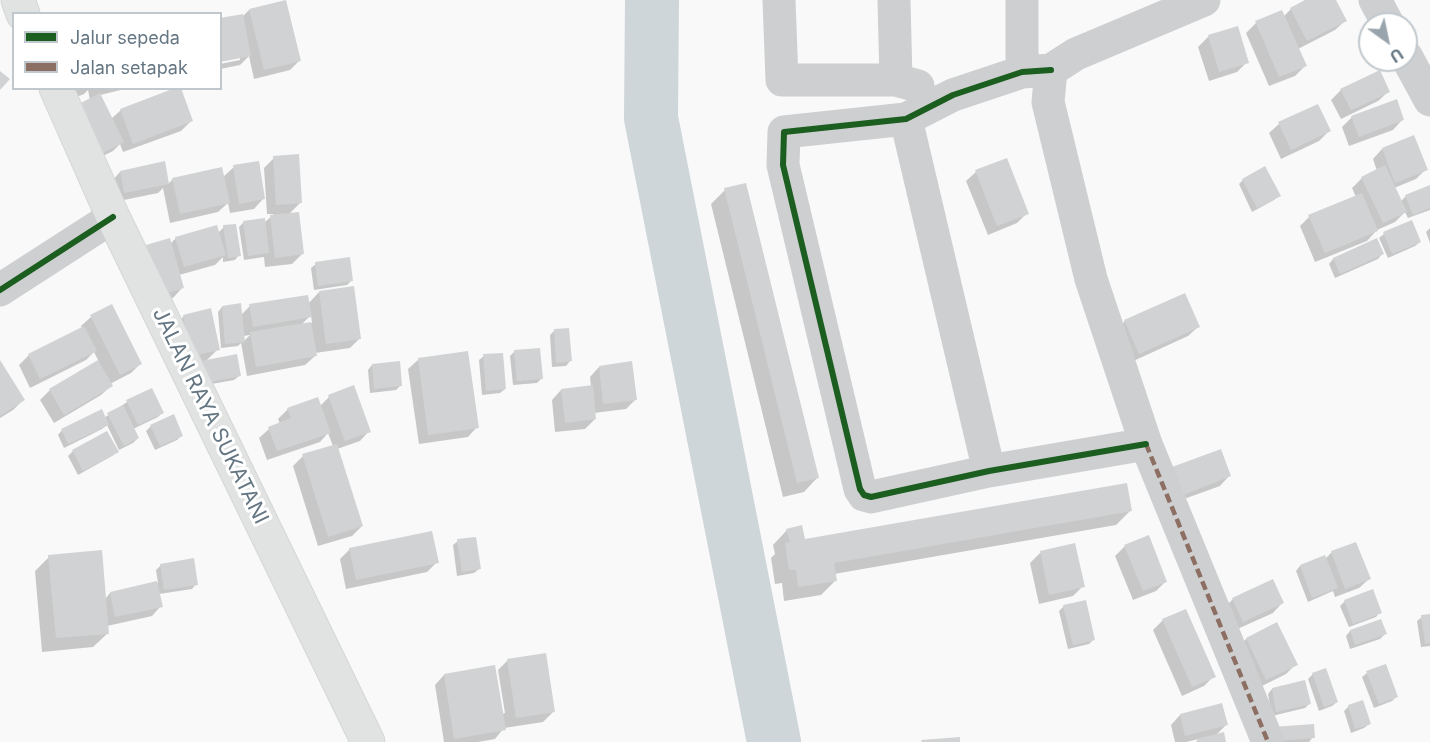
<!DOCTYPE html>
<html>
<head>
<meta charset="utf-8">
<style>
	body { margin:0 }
	#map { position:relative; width:1430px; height:742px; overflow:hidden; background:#f9f9f9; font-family:Inter,sans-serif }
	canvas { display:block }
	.legend { position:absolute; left:12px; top:12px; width:210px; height:78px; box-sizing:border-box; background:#fff; border:2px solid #c1c8cd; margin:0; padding:8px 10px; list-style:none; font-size:18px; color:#657683 }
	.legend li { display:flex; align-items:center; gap:12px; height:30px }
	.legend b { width:30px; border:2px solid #c1c8cd }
	.north { position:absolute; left:1358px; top:12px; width:60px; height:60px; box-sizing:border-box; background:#fff; border:2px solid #c1c8cd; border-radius:50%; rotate:147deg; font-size:16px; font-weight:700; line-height:24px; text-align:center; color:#657683 }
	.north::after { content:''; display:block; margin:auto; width:21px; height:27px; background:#99a4ac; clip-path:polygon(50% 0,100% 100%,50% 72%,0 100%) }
</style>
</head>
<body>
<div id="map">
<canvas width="1430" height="742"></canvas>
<ul class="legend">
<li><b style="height:8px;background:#1b5e20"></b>Jalur sepeda</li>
<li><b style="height:8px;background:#8d6e63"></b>Jalan setapak</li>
</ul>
<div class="north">U</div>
</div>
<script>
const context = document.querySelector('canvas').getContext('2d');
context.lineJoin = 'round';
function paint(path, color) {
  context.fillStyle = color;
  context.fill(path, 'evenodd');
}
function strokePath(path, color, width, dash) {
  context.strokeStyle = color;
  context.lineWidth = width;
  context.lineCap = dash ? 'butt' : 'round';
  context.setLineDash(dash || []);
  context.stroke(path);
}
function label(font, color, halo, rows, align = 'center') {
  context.font = font + ' Inter,sans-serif';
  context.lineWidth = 6;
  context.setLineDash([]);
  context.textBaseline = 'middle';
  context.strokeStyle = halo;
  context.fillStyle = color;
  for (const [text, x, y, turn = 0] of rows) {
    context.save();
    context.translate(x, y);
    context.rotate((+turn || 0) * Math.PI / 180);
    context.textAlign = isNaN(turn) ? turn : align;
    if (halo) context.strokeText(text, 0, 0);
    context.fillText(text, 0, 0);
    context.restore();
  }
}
paint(new Path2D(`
	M1309,0H1334L1345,21L1335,30L1298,49L1305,66L1295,76L1269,86L1246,33L1256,23L1284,16L1291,9Z
	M249,10L300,60L290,70L254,79L249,56L240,65L220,69V64L240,60L242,17Z
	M1237,28L1247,62L1237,72L1209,81L1198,47L1208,37Z
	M57,88H129L100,95L111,119L121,110L191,121L181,131L123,152L120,144L113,151L91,162L90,100L88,90L84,94L62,103Z
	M1341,90L1388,92L1378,101L1341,119L1331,100Z
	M1352,117L1402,120L1393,130L1349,146L1342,127Z
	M1279,124L1329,131L1319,141L1281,159L1269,133Z
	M1382,149L1426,169L1416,179L1394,188L1400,202L1406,196L1430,187V210L1408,218L1405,212L1395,222L1377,230L1367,241L1315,262L1300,226L1309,217L1356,197L1352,188L1362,178L1377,171L1373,159Z
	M274,158L301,202L289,214L302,254L292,264L265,267L264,257L244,260L239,227L244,222L264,223L274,214H267L264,168Z
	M234,167L263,199L254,209L230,213L228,203L218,212L170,223L163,188L158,193L114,202L111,182L120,172L168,184L173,179L223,177Z
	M976,172L1027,213L1017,223L988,235L966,181Z
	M1243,180L1279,196L1274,200L1252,212L1239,184Z
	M725,190L818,477L804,492L783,497L711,204Z
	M224,227L239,255L235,260L223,262V257L215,265L179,275L182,288L173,298L150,304L137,256L146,247L169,240L170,244L176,238L218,233Z
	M1430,228V243L1426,232Z
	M1384,234L1420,242L1415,246L1388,258L1379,238Z
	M1376,240L1382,254L1378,259L1335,278L1329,264L1333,259Z
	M316,264L352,280L347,285L314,290L311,268Z
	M319,292L360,338L350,348L315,353V356L305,365L247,376L241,343L238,346L221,348L218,312L222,307L241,315L250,306L308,304ZM311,315L312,323L301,325ZM250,335L243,342V336Z
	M184,316L218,349L206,361L239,376L234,380L195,387L174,326Z
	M91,317L141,363L131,373L110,384L111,386L101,395L54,423L40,400L50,390L99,362L94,352L86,360L30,388L19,365L29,355L82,328L81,326Z
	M1125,321L1198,327L1188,336L1129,363L1115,331Z
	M554,331L570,361L566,366L552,367L550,335Z
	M515,351L541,379L537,383L513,385L510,356Z
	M484,356L505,389L500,393L482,395L479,360Z
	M418,360L477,427L468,437L419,444L408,369Z
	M0,363L23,400L13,410L0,418Z
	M372,365L401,385L396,390L370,393L368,370Z
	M599,367L635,400L626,409L594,413L595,419L585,429L555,432L552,400L561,390L591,387L590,377Z
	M353,387L369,431L360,441L337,449L362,526L352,536L318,546L293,466L303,456L333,446L328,433L320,442L267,460L259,438L269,429L280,424L278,419L288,409L320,406L329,397Z
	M151,390L162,413L158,417L133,429L138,438L133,443L119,450L107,425L102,429L64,448L58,435L62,430L104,418L127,402Z
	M151,426L182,435L177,440L155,450L146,431Z
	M107,433L117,452L112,456L78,475L68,456L73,451Z
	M1229,476L1220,486L1173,503L1163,478Z
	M1130,511L1116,525L834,574L835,581L821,595L784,601L782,583L775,584L771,558L775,554L773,545L787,530L804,540Z
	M458,541L479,569L474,573L457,576L453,545Z
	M1074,545L1083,586L1073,596L1039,604L1030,563L1040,553Z
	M1125,546L1166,581L1156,591L1133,600L1115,556Z
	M350,549L437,562L427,572L346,589L340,559Z
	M1332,552L1369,579L1359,588L1335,597L1333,591L1308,602L1296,571L1300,566L1325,559Z
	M49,557L105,599L110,593L158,583L156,570L161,565L196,584L192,589L159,594L161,606L152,616L107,626L108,633L93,647L42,652L35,571Z
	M1233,599L1282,603L1273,613L1233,631L1223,609Z
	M1345,601L1380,612L1376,617L1349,627L1340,606Z
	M1064,606L1094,639L1089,644L1068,649L1059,611Z
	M1430,616V646L1421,647L1417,621L1422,617Z
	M1163,620L1214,676L1204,686L1182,696L1153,630Z
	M1276,624L1296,664L1286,674L1256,689L1237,649L1246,639Z
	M1350,631L1385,634L1380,639L1350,649L1346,636Z
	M508,660L553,712L543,722L504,728L495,739L478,742H444L435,685L444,675L502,714L505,713L498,670Z
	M1367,673L1396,697L1392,701L1374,708L1362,677Z
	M1313,674L1337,702L1332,706L1319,711L1308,679Z
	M1272,689L1309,704L1305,708L1272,716L1268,694Z
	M1349,706L1369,724L1364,728L1351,733L1344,711Z
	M1180,715L1226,725L1215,736L1225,742H1196L1199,739L1186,742H1175L1171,725Z
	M1312,725L1313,737L1309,742H1269Z`), '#0003');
strokePath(new Path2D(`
	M652,0L651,118L774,742`), '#ced6d9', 54);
paint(new Path2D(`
	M286,0L301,61L264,70L249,9Z
	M1305,0H1336L1347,21L1307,41L1290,8Z
	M1282,10L1307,66L1279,77L1255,21Z
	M243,14L251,56L220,62V18Z
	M1238,26L1249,63L1219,72L1208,35Z
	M1380,70L1390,92L1351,110L1340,89Z
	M0,71L10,79L0,90Z
	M175,88H181L193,121L133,144L120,109Z
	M100,93L124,142L101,154L77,105Z
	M1397,99L1404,120L1359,137L1351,116Z
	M1318,104L1331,131L1291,150L1278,122Z
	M1414,135L1428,170L1395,183L1382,148Z
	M299,154L302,203L276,205L273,156Z
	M1007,158L1029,214L997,226L975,170Z
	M165,161L169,184L124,193L120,171Z
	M259,161L265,199L239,204L233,165Z
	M1385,165L1407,212L1383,223L1361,177Z
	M1265,166L1281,196L1257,208L1242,179Z
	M222,167L230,203L180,214L172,178Z
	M746,183L819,478L797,483L724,188Z
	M1430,185V208L1413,215L1405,195Z
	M1362,193L1378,231L1325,253L1308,215Z
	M299,212L304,254L275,258L270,215Z
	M265,218L269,253L248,256L243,221Z
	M1412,220L1421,242L1392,254L1383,232Z
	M236,224L241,256L228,258L223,225Z
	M217,225L226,255L184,267L175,237Z
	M170,238L184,288L160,295L146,245Z
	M1377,238L1384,254L1340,274L1333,258Z
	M350,257L353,281L318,286L315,262Z
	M354,286L361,339L326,344L319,291Z
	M1185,293L1200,327L1139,354L1124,320Z
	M308,295L312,317L253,327L249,304Z
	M241,303L245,342L225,344L222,306Z
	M112,304L142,364L120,375L90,315Z
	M211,308L220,350L191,356L183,315Z
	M311,322L317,356L256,367L250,332Z
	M84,326L97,351L40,379L28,354Z
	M569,328L572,361L556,363L554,329Z
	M540,348L543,379L517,381L514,350Z
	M468,351L479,428L428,435L418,358Z
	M503,353L506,389L486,391L483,354Z
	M237,354L241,376L200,384L196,362Z
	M0,360L25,400L0,416Z
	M98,360L113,386L64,415L49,389Z
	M400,361L402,386L374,389L372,364Z
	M632,361L637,400L603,404L599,366Z
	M354,385L371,432L345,441L328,395Z
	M593,385L596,419L565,423L561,389Z
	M152,388L164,413L138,425L126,400Z
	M318,397L331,433L277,451L268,427L291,418L287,408Z
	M123,405L139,438L124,446L107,413Z
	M102,409L109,425L68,444L61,429Z
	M174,414L183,436L160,446L150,425Z
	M107,431L119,452L83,471L72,450Z
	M337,444L363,526L328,537L302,454Z
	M1221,449L1231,476L1183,495L1172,467Z
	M1127,483L1132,511L834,563L837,581L798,587L796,570H789L785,543L790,542L786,529L802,525L805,539Z
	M432,531L439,563L356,580L349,548Z
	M1149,535L1167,582L1143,591L1124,545Z
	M476,537L481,569L462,572L457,539Z
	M1356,542L1371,579L1345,589L1331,551Z
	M1075,543L1085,587L1049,595L1040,551Z
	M102,550L109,634L56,638L48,555Z
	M1325,555L1338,588L1312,598L1300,565Z
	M194,558L198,585L164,590L160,564Z
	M1273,579L1284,603L1243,622L1232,598Z
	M157,581L163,607L115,617L110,592Z
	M1373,589L1382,613L1353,624L1344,600Z
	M1086,600L1095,640L1073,645L1063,605Z
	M1186,609L1216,677L1192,687L1162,619Z
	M1430,614V643L1425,644L1421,615Z
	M1381,619L1387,634L1355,645L1350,630Z
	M1277,622L1298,665L1266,680L1246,638Z
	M546,653L555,712L516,718L507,659Z
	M1386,664L1398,697L1379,704L1366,671Z
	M495,665L506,730L454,739L444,674Z
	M1326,668L1338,702L1324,707L1312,673Z
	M1305,680L1311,704L1276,712L1272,688Z
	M1363,700L1371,724L1355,729L1348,705Z
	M1222,703L1228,725L1185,736L1180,714Z
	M1314,724L1315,738L1273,741L1272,727Z
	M1224,732L1226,742H1198L1197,739Z
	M960,737V742H922L921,740Z`), '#d0d2d3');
const secondary = new Path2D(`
	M18,0L23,14
	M56,88L113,217L368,742`);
strokePath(secondary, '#d5d6d7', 35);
strokePath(new Path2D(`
	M779,0L782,80H896
	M894,0L896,80L918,86
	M1022,0V72
	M1204,0L1076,54L1051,70L1048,102L1091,279L1146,444L1268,742
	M1375,0L1388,24
	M1406,56L1430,100
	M1051,70L1022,72L953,95L906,119L784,132L783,165L860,489L864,495L871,497L989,471L1146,444
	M906,119L989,471
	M0,290L113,217`), '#cecfd0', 33);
strokePath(secondary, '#e1e2e2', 33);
strokePath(new Path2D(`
	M1146,444L1268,742`), '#8d6e63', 4.5, [9, 4.5]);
strokePath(new Path2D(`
	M1051,70L1022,72L953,95L906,119L784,132L783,165L860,489L864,495L871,497L989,471L1146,444
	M0,290L113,217`), '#1b5e20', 6);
label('21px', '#657683', '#fff', [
	["JALAN RAYA SUKATANI",210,416,64]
]);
</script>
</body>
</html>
